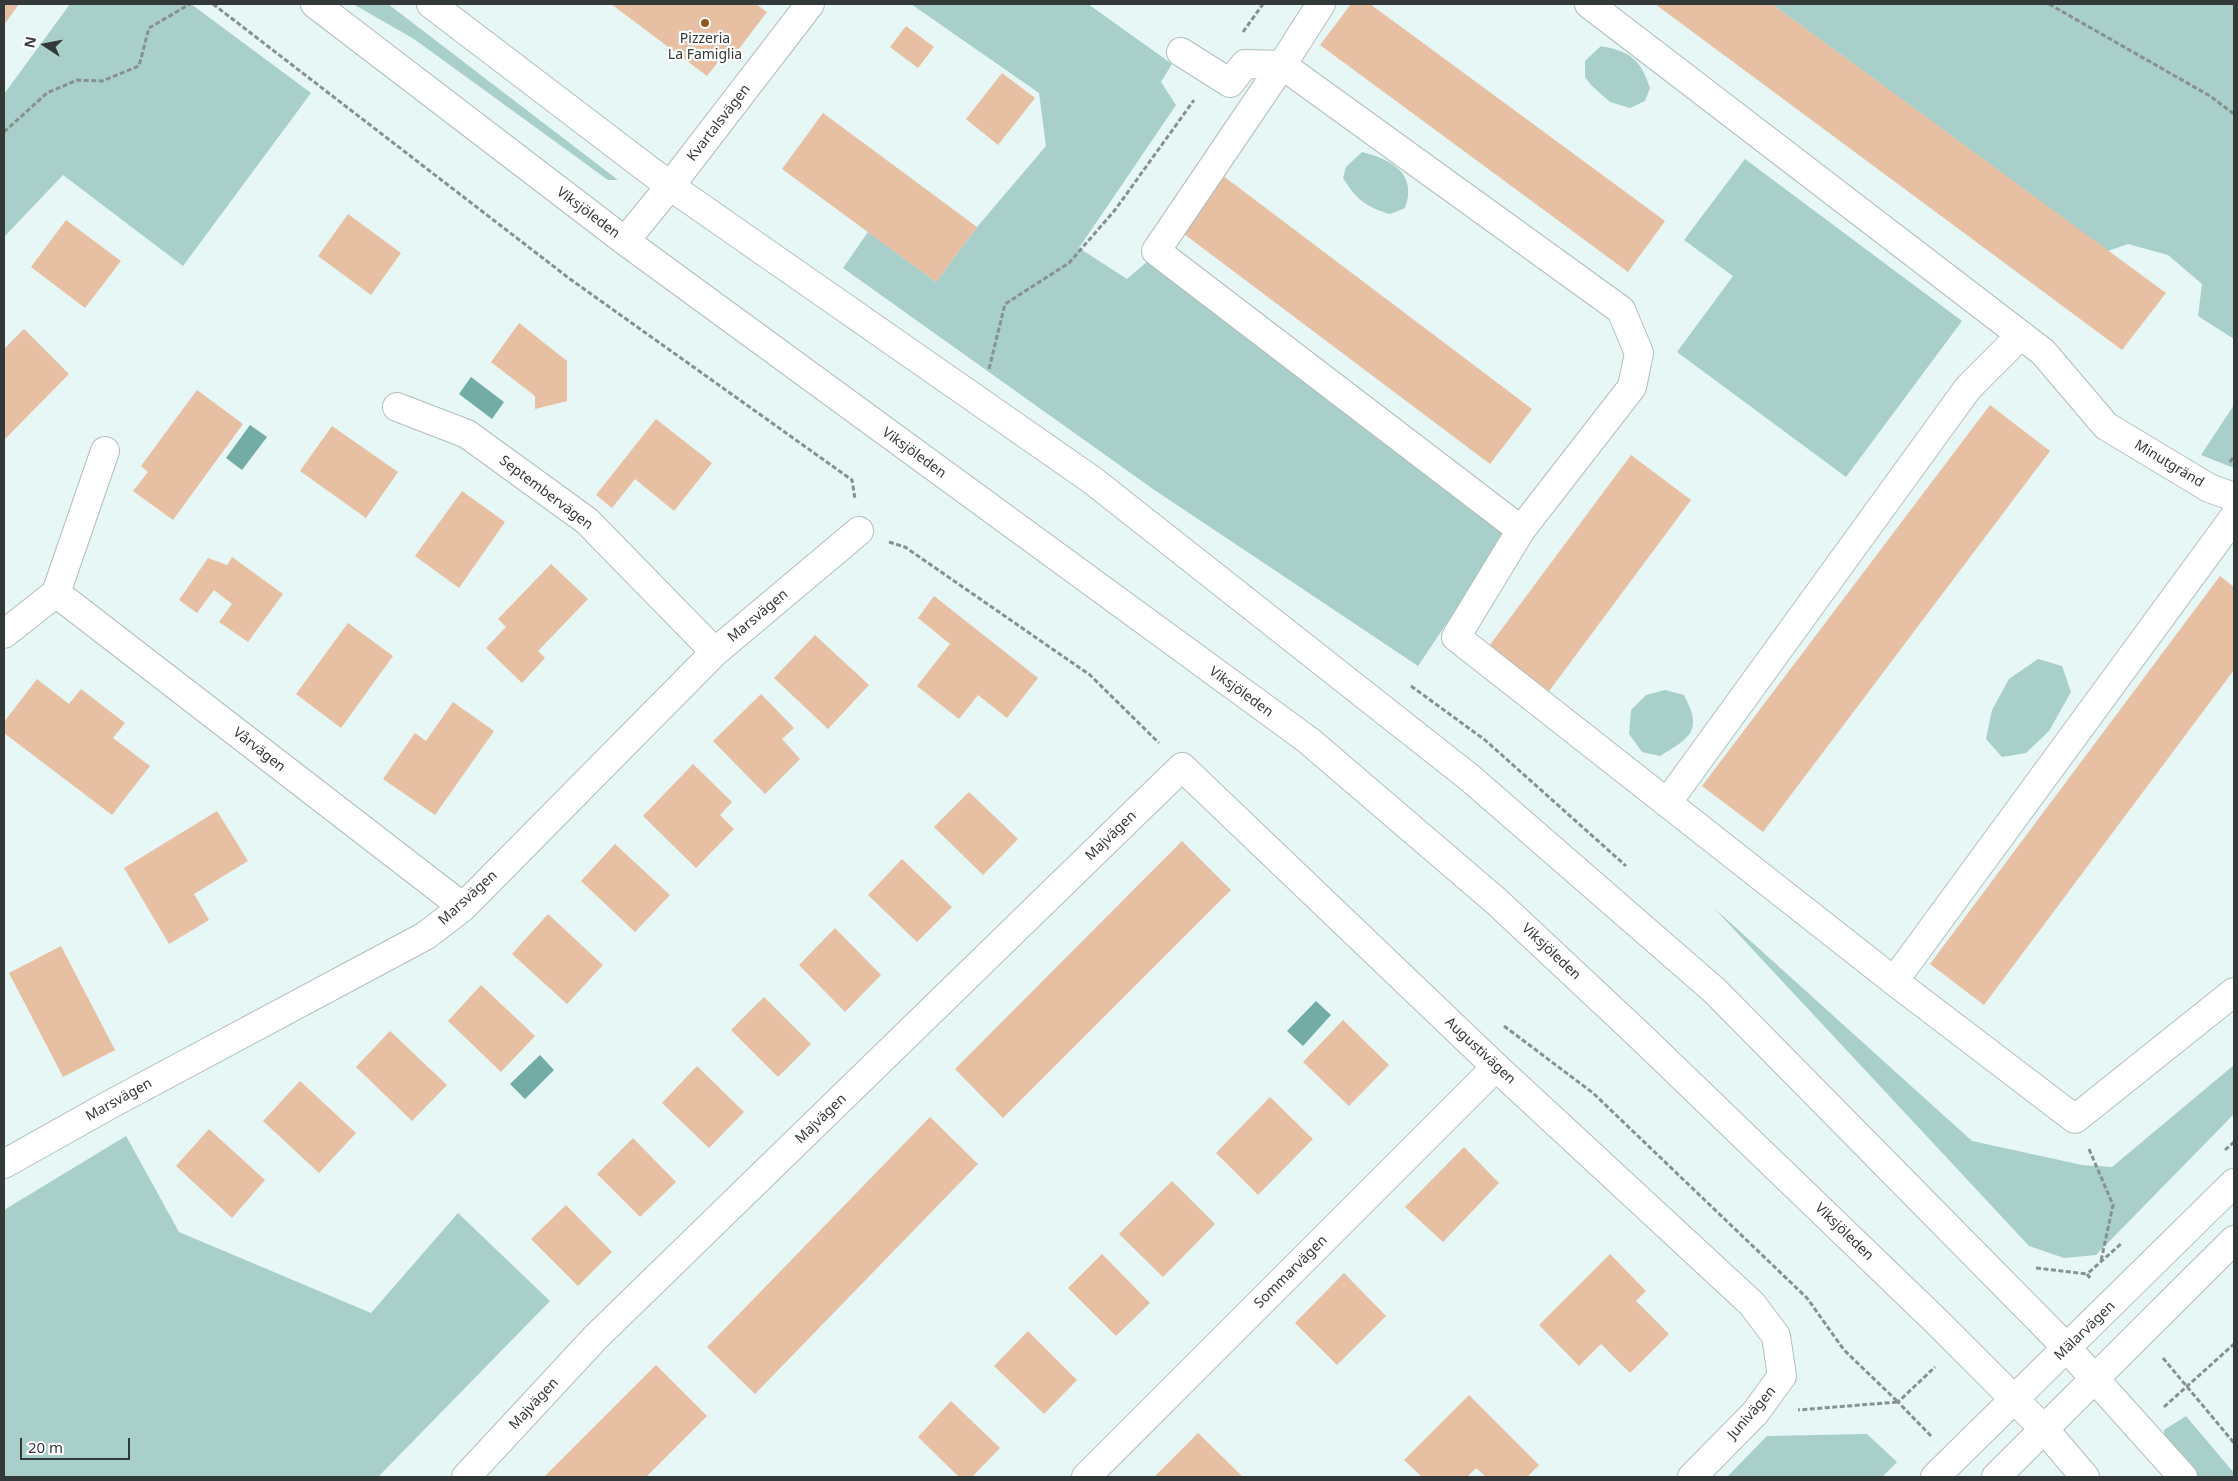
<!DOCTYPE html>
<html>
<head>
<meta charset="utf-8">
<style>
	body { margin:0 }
	#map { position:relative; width:2238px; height:1481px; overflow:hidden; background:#e7f7f5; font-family:"Noto Sans",sans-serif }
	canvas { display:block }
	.frame { position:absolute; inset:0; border:5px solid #333938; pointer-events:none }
	.north { position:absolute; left:20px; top:20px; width:50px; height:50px; -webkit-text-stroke:4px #fff; paint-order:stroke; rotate:281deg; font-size:14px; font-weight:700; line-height:20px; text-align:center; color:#333938 }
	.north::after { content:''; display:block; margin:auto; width:18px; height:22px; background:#333938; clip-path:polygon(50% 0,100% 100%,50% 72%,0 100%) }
	.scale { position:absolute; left:20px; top:1438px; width:110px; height:22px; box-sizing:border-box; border:2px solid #333938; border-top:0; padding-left:6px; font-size:15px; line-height:18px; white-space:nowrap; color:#333938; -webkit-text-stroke:4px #fff; paint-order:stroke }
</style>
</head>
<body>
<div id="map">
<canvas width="2238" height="1481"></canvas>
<div class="frame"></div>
<div class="north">N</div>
<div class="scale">20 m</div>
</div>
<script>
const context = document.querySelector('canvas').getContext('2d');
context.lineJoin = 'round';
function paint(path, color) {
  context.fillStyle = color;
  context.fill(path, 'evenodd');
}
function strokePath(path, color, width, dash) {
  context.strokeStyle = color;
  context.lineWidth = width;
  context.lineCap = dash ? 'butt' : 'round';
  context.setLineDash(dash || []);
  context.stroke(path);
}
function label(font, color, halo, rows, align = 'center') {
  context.font = font + ' "Noto Sans",sans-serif';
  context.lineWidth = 4.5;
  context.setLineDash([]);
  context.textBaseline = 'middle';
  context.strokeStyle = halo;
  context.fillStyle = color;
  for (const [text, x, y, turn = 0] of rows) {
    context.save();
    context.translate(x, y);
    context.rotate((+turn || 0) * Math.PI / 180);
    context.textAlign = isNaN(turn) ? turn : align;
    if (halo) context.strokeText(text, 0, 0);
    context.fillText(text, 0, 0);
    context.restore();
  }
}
paint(new Path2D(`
	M70,4H191L311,93L183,266L63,175L4,237V94Z
	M353,4H388L618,180H608L414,39Z
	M911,4H1088L1172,64L1161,82L1176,105L1079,248L1127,279L1149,260L1512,526L1418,666L1153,489L843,268L868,232L936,282L977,227L1046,146L1039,93Z
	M1772,4H2234V339L2198,316L2202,284L2168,255L2128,244L2108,251Z
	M1601,46C1631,52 1640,59 1650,88L1645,101L1630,108L1610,102L1591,85L1585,77V61Z
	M1362,152C1391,159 1418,174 1405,208L1390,214C1366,207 1357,200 1343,178L1346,167Z
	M1745,159L1962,321L1846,477L1677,352L1733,276L1684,240Z
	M2234,405V468L2201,455Z
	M2038,659L2062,666L2071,692L2049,731L2026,753L2002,757L1986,739L1992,710L2009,679Z
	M1665,690L1684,695C1703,731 1691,737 1660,756L1642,752L1629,734L1631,710L1646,695Z
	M1714,908L1972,1141L2082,1165L2112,1167L2234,1065V1114L2096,1255L2064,1258L2029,1246Z
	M126,1136L179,1232L371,1313L458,1213L550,1301L378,1477H4V1210Z
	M2186,1416L2234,1473V1477H2190L2165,1448L2164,1430Z
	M1867,1434L1897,1462L1882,1477H1727L1767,1436Z`), '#a8cfca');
paint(new Path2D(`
	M471,377L504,402L492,419L459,394Z
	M250,425L267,437L242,470L226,458Z
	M1316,1001L1331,1015L1303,1046L1287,1031Z
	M540,1055L554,1070L525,1099L510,1084Z`), '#73aca5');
paint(new Path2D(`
	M4,4H19L4,25Z
	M611,4H756L767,12L729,62L722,57L707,76Z
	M1351,4H1370L1665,221L1628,272L1320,45Z
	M1655,4H1772L2166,293L2122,350Z
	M906,26L934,47L918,68L890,47Z
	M1002,73L1035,98L998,145L966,119Z
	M823,113L977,227L936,282L782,169Z
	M1222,175L1532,409L1490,464L1180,231Z
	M348,214L401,253L371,295L318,256Z
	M66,220L121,261L85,308L31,267Z
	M519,323L567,361V401L535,409V396L491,362Z
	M24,329L69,374L4,440V349Z
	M197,390L243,424L173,520L133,491L148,472L141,466Z
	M1990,405L2050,451L1763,832L1702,786Z
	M656,419L712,463L674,511L635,479L612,508L596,495Z
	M332,426L398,472L366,518L300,471Z
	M1631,455L1691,500L1544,698L1484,653Z
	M462,491L505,522L459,588L415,556Z
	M232,557L283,594L248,642L219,622L232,604L214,590L197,613L179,600L208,558L227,565Z
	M551,564L588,599L538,651L545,658L522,683L486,648L506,627L498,619Z
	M2220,576L2234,587V670L1984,1005L1930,964Z
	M934,596L1038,678L1007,718L978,695L959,719L917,686L950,644L918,618Z
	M348,623L393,656L341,728L296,694Z
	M815,635L869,685L828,729L774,678Z
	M37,679L69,704L81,689L125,723L113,738L150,766L112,815L4,733V722Z
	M761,694L794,728L782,739L800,759L765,794L713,741Z
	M453,702L494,731L435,815L383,779L415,733L426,741Z
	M693,764L732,802L720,815L734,829L696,868L643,816Z
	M969,792L1018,839L983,875L934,827Z
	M217,811L248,861L194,894L209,920L169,944L124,868Z
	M1182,841L1231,890L1003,1118L955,1069Z
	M615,844L670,895L635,932L581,881Z
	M902,859L952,907L917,942L868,895Z
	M548,914L603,965L567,1004L512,954Z
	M835,928L881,975L845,1012L799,965Z
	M61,946L115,1050L63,1077L9,973Z
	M481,985L535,1036L501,1072L448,1021Z
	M764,997L811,1044L778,1077L731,1030Z
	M1343,1020L1389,1065L1349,1106L1303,1062Z
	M390,1031L447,1085L412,1121L356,1067Z
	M697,1066L744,1112L709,1148L662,1103Z
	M300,1081L356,1133L319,1173L263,1121Z
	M1270,1097L1313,1139L1258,1195L1216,1153Z
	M930,1117L978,1164L755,1394L707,1347Z
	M209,1129L265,1180L232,1218L176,1166Z
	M633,1138L676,1182L640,1217L597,1174Z
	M1464,1147L1499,1183L1443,1242L1405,1207Z
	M1172,1181L1215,1224L1163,1277L1119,1234Z
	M566,1205L612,1252L578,1286L531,1239Z
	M1102,1254L1150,1303L1116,1336L1068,1288Z
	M1610,1254L1646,1291L1636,1301L1669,1334L1630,1373L1601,1344L1579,1366L1539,1325Z
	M1344,1273L1386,1316L1337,1365L1295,1323Z
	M1028,1331L1077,1380L1044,1414L994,1366Z
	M656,1365L707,1416L646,1477H544Z
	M1469,1395L1539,1465L1527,1477H1486L1476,1468L1467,1477H1422L1404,1460Z
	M951,1401L1000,1448L972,1477H959L918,1437Z
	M1198,1433L1243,1477H1154Z`), '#e7bfa2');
const minor = new Path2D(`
	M1589,4L2043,352L2106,426L2209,488L2234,497
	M1181,52L1230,83L1245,64L1282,65L1156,251L1521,530L1632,387L1639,353L1621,310L1282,65L1321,4
	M625,241L670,186L810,4
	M397,407L467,434L587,521L715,652
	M1521,530L1456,637L1894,981L2075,1119L2234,992
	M56,593L463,907
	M4,634L56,593L105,451
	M1667,803L1968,388L2021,335
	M1894,981L2234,517
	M4,1164L111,1104L425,936L463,907L715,652L859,531
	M466,1477L596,1337L1182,767L1496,1067L1752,1304L1776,1336L1782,1376L1755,1413L1692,1477
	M1086,1477L1496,1067
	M1935,1477L2234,1183
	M1996,1477L2234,1240`);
const major = new Path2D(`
	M315,4L625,241L1308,740L1496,901L1636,1032L1934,1319L2045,1430L2085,1477
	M431,4L670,186L1092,480L1470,778L1715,991L2067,1348L2183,1477`);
strokePath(minor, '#b1bfbd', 30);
strokePath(major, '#b1bfbd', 30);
strokePath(new Path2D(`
	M213,4L570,279L852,480L855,499
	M2049,4L2210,96L2234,114
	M1243,32L1263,4
	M4,132L47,93L77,80L102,81L139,66L149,28L190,4
	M989,369L1005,304L1069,263L1115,210L1194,100
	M2230,462L2234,456
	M889,542L905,547L1090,675L1159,743
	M1411,686L1485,740L1626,866
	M1504,1026L1593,1093L1807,1298L1844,1350L1898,1402L1798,1410
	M2089,1149L2113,1205L2101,1261
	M2225,1150L2234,1142
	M2036,1268L2087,1274
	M2090,1278L2087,1274L2122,1243
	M2163,1358L2234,1443
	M2164,1407L2234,1344
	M1931,1436L1898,1402L1935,1367`), '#879190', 3, [5, 2.5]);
strokePath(minor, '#fff', 28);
strokePath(major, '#fff', 28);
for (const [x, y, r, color] of [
	[705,23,5,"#95561d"]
]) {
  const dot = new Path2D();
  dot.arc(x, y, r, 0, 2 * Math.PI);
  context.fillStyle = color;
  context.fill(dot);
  strokePath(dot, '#fff', 2);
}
label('14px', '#333938', '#fff', [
	["Pizzeria",705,39],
	["La Famiglia",705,55]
]);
label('14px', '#333938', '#fff', [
	["Kvartalsvägen",719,123,-52],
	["Viksjöleden",588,213,37],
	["Viksjöleden",914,453,36],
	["Minutgränd",2169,464,31],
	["Septembervägen",546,493,37],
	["Marsvägen",758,616,-40],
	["Viksjöleden",1241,692,36],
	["Vårvägen",259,750,38],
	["Majvägen",1111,836,-44],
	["Marsvägen",468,898,-42],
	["Viksjöleden",1551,952,43],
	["Augustivägen",1480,1051,43],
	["Marsvägen",119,1100,-29],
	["Majvägen",821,1119,-44],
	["Viksjöleden",1844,1232,44],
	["Sommarvägen",1291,1272,-45],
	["Mälarvägen",2085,1331,-44],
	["Majvägen",534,1404,-47],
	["Junivägen",1752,1413,-49]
]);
</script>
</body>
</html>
